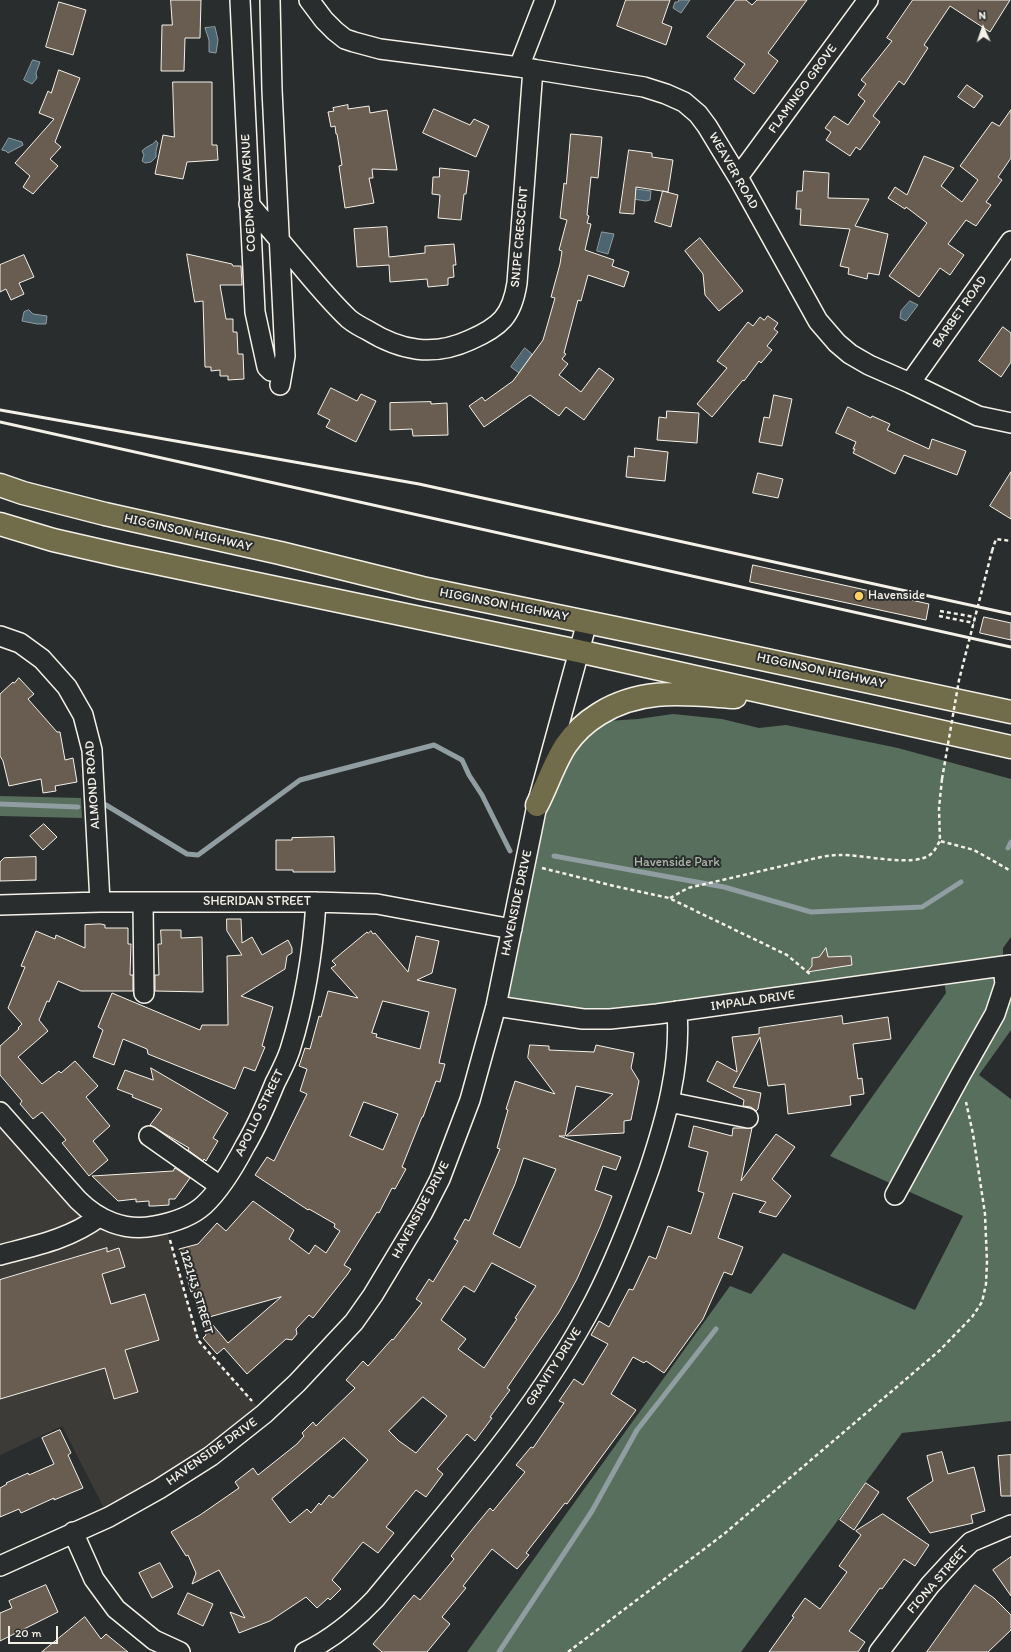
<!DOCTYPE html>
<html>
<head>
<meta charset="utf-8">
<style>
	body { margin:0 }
	#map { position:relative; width:1011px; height:1652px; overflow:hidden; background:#2a2d2e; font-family:Itim,sans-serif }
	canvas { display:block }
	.north { position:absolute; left:963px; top:8px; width:40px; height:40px; -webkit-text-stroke:3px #2a2d2e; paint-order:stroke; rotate:357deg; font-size:11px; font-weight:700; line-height:16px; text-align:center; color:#f4f1e8 }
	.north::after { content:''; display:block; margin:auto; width:14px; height:18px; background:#f4f1e8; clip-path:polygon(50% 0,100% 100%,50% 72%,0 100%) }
	.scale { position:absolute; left:8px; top:1626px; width:50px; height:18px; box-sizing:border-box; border:2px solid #f4f1e8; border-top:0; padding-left:5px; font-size:12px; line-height:14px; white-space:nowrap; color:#f4f1e8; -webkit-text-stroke:3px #2a2d2e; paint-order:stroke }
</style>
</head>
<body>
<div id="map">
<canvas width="1011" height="1652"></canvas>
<div class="north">N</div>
<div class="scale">20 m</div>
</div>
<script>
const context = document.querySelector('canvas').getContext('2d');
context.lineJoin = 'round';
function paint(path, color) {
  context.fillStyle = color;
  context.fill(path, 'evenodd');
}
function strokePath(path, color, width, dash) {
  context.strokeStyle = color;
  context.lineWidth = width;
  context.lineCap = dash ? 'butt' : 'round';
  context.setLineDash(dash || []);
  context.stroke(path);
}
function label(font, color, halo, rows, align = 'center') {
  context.font = font + ' Itim,sans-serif';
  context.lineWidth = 4;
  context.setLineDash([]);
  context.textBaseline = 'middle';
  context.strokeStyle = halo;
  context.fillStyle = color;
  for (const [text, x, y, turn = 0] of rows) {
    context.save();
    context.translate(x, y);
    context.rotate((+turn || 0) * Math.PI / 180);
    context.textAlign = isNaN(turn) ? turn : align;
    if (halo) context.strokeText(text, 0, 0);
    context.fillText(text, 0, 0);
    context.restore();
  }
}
paint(new Path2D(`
	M0,1111L99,1216L165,1224L199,1340L264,1414L108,1516L62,1426L0,1455Z`), '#3d3b38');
paint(new Path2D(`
	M673,714L722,719L759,728L786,725L898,748L1011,779V937L1003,948V967L1011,966V1030L979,1075L1011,1099V1421L902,1433L741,1652H467L730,1286L751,1294L783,1253L915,1310L963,1216L830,1156L946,993L943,975L656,1014L496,1006L538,807L590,722L638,719Z
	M0,796L81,798L82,818L0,816Z`), '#576f5c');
const water = new Path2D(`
	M679,0H690L681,13L673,8L675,2H678Z
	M215,27L218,40L216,53L209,52V40L205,28Z
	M33,60L40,62L36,73L37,78L32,84L24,80Z
	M9,138L22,142L23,145L8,153L6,151L2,150Z
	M156,141L158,143L156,151V157L151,162L145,163L142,161L144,155L142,151C146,146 152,146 156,141Z
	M629,188L651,191L650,200L646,201L633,199Z
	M602,232L614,234L608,254L597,251Z
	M910,301L918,305L906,321L900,318L901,311Z
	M29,310L33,314L47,316L46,324H37L22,321L24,312Z
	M525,348L532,354L519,373L511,367Z`);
paint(water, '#4d6571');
strokePath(water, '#909da1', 1);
strokePath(new Path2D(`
	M0,804L78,807
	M106,805L187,854L198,855L300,780L434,745L462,760L469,775L482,795L510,851
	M1008,848L1011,842
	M554,856L724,887L811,912L922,907L961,882
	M499,1652L592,1511L637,1430L716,1329`), '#909da1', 5);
const building = new Path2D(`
	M171,0H201L200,38H185L184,71H161L162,25H172Z
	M626,0H670L662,23L672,27L666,45L617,26Z
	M736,0H746L752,5L757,0H807L768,53L778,61L754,94L734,79L745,64L707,37Z
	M913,0H1010L990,32L950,6L924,45L928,48L904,85L899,81L873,116L880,122L860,150L856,147L850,156L826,140L831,132L825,128L834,116L848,125L865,101L858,95L866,84L861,80L892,41L887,38Z
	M59,2L86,10L73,55L46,47Z
	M59,70L80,78L55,142L61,147L50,159L58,166L33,194L23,187L30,176L15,163L54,119L39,113L48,91L51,93Z
	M173,82H212V145H217L218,160L187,162L183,179L155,174L163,135L174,137Z
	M967,85L983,96L974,108L958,97Z
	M348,105V109L369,106L370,113L387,110L397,170L372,169L373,178H369L374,203L345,208L339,166L342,165L337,134H336L335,126L331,127L328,112L334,111L333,108Z
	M434,109L470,125L474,119L489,126L476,157L423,133Z
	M1011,110V158L998,177L1002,180L986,202L991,205L976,226L966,220L948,244L964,255L950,275L940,268L919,297L889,276L927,223L906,207L905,209L888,198L895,187L907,195L924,156L954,168L941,186L962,202L978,180L960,166L992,122L999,126Z
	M571,134L602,137L598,178L591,177L587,215L589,216L587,223L591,224L585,250L614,260L612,266L629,272L624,287L588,275L581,301L578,300L564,353L566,354L562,359L568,364L559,375L581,392L599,368L614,379L584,420L566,407L559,416L530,395L484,427L469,406L482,397L485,401L513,381L543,340L555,298L551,297L560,264L562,251L559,250L567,220L560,218L564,183L566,184Z
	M629,150L652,153V157L673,160L668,192L636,187L634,214L620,213Z
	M440,168L469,171L466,194H464L461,220L438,218L440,195L432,194L433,177H439Z
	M804,171L829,173L828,198L869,199L855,226L888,234L879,275L868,273L867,279L848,274L849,268L840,266L850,229L800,225L801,209H796L797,191H802Z
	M663,191L678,195L671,227L655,222Z
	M387,227L389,257L425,253V246L454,244L456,265H453L454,277L448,278V285L428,287L427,279L390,282L389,265L357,267L354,229Z
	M700,238L743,291L719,311L705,295L703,274L685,251Z
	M187,254L232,264L233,266H241L242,285H220L226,319H233V332H237L238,354H243L244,379L228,380V376H220V370L211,371V367H205L203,301L195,302Z
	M24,255L34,277L19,283L24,294L11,300L6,289L0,292V265Z
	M768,316L778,323L774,329L778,332L767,346L772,350L761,363L759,361L744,381L743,380L712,417L697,404L727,368L717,361L748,322L753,326L760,317L764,320Z
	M1003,327L1011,333V362L1001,377L979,361Z
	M331,388L357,401L361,394L376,401L356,442L326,427L330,420L318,414Z
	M774,395L792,399L782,446L759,442L764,417L769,418Z
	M431,402V404L447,403L448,435L413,436L412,429L390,430V403Z
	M848,407L871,418L872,416L890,424L887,430L929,449L932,439L966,451L957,475L904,455L895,474L853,453L855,449H853L856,442L836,433Z
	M667,411L699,413L697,443L657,440L659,417L666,418Z
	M635,448L668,452L665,481L626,477L628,456L634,457Z
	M1011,472V519L990,506Z
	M758,473L783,479L778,498L753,493Z
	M753,565L929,604L926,620L750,582Z
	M984,617L1011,623V640L980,633Z
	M19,678L34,694L28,699L57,732H60L65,760L73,758L77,782L55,786L56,791L43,793L41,779L9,786L3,761L0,756V694L13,682L14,683Z
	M44,824L57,837L43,850L30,836Z
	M334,837L335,872H293V870H276V840H292V838Z
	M36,857V880L0,881V862L4,858Z
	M227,919H241L242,943L252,937L262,955L288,940L292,948V953L287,956L285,969L241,996L273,1007L262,1046L265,1047L255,1071L244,1067L235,1089L148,1054L147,1049L123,1039L114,1065L93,1057L103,1030L98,1027L112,993L200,1030L202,1025H228L227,956L242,955L227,931Z
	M101,924L105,925V928H128V944H131L130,975H133V991H81L58,981L49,1002L47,1001L39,1020L48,1031L18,1057L42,1084L59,1071L61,1073L75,1061L98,1086L86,1097L110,1126L93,1141L108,1160L89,1176L62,1143L66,1140L42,1112L33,1119L20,1104L22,1101L0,1075V1046L19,1029L18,1028L22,1024L8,1008L25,967L21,966L36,931L55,939L56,935L85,948V925Z
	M161,930H181V938L202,937L203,992L155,991V975H159L158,944H161Z
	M371,931L373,934L375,933L408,972L416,936L439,941L432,973L417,980L456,989L439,1063L445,1064L440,1082L436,1081L423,1117H422L402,1167L406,1169L395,1189L392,1188L379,1213L377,1212L344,1265L351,1269L347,1275L313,1318L309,1315L296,1329L297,1334L292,1340L286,1339L247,1374L224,1348L217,1354L203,1338L206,1335L193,1291L191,1292L179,1249L198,1244L217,1223L226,1231L253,1201L294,1230L289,1239L309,1254L315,1245L326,1253L340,1231L334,1227L335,1224L309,1209L308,1210L255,1175L267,1157L274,1161L307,1094L300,1091L307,1069L299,1066L305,1048L310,1049L319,1016L321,1017L328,991L358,998L331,968L336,965L332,961L367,932L368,933ZM383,1001L429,1012L420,1049L376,1037L377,1034L372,1033ZM364,1102L398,1114L383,1150L350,1136ZM281,1297L228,1343L207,1318Z
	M826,948L828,957L851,956L852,965L807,972L812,966V958L819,957Z
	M842,1016L843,1024L888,1017L891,1039L853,1044L858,1079L862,1078L864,1094L850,1096L851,1105L788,1114L785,1084L768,1086L760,1037L733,1087L761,1093L758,1109L756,1111L751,1107L743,1106L744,1100L707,1081L717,1061L737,1072L732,1037L759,1034V1028Z
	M530,1045L549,1046V1050L594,1052L596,1045L634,1053L631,1068L639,1081L631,1120L624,1121V1133L566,1136L613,1094L576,1086L565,1136H559L621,1157L616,1170L603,1166L595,1190L612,1196L600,1227L577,1279L559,1312L507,1388L510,1390L490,1417L492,1418L475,1441L467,1434L437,1469L443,1474L426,1497L416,1490L386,1527L394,1533L378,1553L363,1542L332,1580L341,1589L330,1600L328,1598L317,1608L306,1597L270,1621L239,1633L230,1612L245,1618L219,1570L192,1584L196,1573L188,1555L186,1556L171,1532L200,1515L239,1488L235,1482L253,1468L258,1475L297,1444L304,1436L302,1433L313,1422L316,1426L355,1388L346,1380L363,1361L368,1366L392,1339L393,1340L422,1303L416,1299L429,1279L433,1282L458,1241L454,1239L465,1219L469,1221L489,1175L500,1149L497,1148L508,1110L506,1109L515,1081L555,1094L528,1058ZM524,1158L556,1169L520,1248L493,1234L515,1184ZM492,1263L536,1286L515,1318L517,1319L484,1368L458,1349L466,1339L441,1320L464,1286L474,1292ZM423,1397L447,1416L416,1453L399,1441L389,1431ZM344,1438L368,1460L333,1498L329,1495L321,1505L319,1503L311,1513L307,1509L290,1523L272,1499Z
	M151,1068L228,1113L213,1138L218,1141L206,1161L204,1159L203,1161L188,1150L189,1148L150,1125L162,1109L132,1097L133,1095L117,1089L125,1070L153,1080Z
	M694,1126L732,1136L733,1128H752L741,1181L776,1134L795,1147L772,1179L791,1196L776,1217L759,1212L766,1202L733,1193L718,1238L743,1247L732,1275L724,1272L703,1319L664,1373L646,1361L644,1363L633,1357L611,1394L636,1410L567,1504L565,1503L526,1553L529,1555L517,1569L492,1549L463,1586L466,1588L442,1617L450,1624L427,1652H382L373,1644L414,1595L420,1600L454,1559L451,1556L475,1526L490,1508L493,1511L525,1472L516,1465L531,1447L533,1448L564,1403L559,1401L574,1379L583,1385L608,1344L591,1335L599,1321L609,1327L629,1289L633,1290L649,1256L656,1259L668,1226L691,1234L704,1193L698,1191L708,1152L689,1147Z
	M175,1168L190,1178L175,1199H169V1205L154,1206H149V1201L136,1202V1199L118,1201L92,1176L173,1171Z
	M107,1248V1252L119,1248L125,1267L102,1274L111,1304L145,1294L159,1340L125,1350L138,1392L114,1399L105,1368L0,1399V1280Z
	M60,1430L71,1453L68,1455L83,1488L54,1500V1498L21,1513L19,1509L0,1517V1488L7,1484L6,1483L28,1473L29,1475L54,1464L42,1438Z
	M942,1452L948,1474L974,1467L985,1511L971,1515L973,1523L930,1533L907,1498L933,1481L927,1456Z
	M1011,1455V1496H1001L998,1456Z
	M866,1483L879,1492L854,1530L840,1520Z
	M883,1514L929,1545L915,1566L904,1559L882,1589L880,1588L849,1631L865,1642L858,1652H769L794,1617L792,1616L805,1598L820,1609L847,1572L839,1566L861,1535L856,1531Z
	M1011,1557V1596L993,1570Z
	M160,1563L173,1587L152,1598L139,1573Z
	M46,1585L58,1612L0,1641V1613L12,1608L9,1601Z
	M975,1585L994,1598L1011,1615V1630L988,1652H927Z
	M188,1593L213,1604L203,1626L178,1614Z
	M85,1617L101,1639L106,1634L128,1652H42Z`);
paint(building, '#685d50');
strokePath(building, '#f4f1e8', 1);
const minor = new Path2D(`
	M240,0L255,312L267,367L271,371L282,372
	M270,0L272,90L285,356L280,385
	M309,0L324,20L335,31L345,39L354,42L380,49L519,67L644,87L666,94L684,102L698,114L707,126L738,177L818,321L837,343L850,354L869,365L910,383L978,416L1011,423
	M519,67L545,0
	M738,177L868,0
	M249,204C267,225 284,246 302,267C317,285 332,303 349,319C354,323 361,327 367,330C401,351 433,357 470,340C500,327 512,316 517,283L533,69
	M910,383L1011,241
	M0,636L20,643L42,659L67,687L83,715L92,750L100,902
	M143,902L144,993
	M0,905L100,902H316L377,904L512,929
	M496,1006L583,1019H610L657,1014L1011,965
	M669,1102L748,1118
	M0,1112L78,1200C98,1220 125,1232 154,1226C171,1223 191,1217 204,1205C221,1189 234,1167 245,1146C257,1126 266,1105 275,1083C280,1073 286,1062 290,1050C305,1002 313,952 316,902
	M149,1136L220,1186
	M895,1195L961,1074L995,1014L1005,984L1003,966
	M0,1255C34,1246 70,1239 99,1217
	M73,1532L94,1579L116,1609L154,1640L180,1652
	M0,1566L109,1517L159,1489L211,1456L264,1414L297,1383L354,1322L373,1295L423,1212L440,1179L470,1100L496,1006L537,805L587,622
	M305,1652C332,1639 354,1621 375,1599C453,1504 537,1411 594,1302C616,1260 633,1215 649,1170C666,1119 681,1066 677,1011
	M879,1652L930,1585L953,1560L971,1542L1011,1525`);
const highway = new Path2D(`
	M0,485L23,493L105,514L280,553L422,588L630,631L1011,712
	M0,524L53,540L123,556L578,651L1011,747
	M537,805C547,786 554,763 566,745C575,732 586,722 599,714C642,687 687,694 735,697`);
strokePath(minor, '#f4f1e8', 22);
strokePath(highway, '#f4f1e8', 25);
strokePath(new Path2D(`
	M992,551L996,539L1011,541
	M940,611L975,617
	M939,616L974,623
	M942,779L939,808L940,841L974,850L1011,871
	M542,868L614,886L669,898L787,955L811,975
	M670,898L688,888L821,857C827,856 833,855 839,855C861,854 915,868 931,854C935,851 937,845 940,841
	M170,1240L198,1340L252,1401
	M568,1652L724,1534L939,1351L972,1317L982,1302L986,1284L987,1262L985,1214L973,1134L966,1102`), '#f4f1e8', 2.5, [4, 3]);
strokePath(minor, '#2a2d2e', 19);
strokePath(highway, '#716d4b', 22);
strokePath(new Path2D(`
	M0,410L419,484L1011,614
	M0,422L1011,647`), '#f4f1e8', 3);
strokePath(new Path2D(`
	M942,779L959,680L992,551`), '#f4f1e8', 2.5, [4, 3]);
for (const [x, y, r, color] of [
	[859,596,5,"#ffd166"]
]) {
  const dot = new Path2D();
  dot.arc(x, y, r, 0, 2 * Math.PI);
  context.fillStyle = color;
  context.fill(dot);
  strokePath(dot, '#2a2d2e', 1.5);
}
label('13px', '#f4f1e8', '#2a2d2e', [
	["FLAMINGO GROVE",803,89,-54],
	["WEAVER ROAD",733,171,60],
	["COEDMORE AVENUE",249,193,-93],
	["SNIPE CRESCENT",520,237,-85],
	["BARBET ROAD",960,312,-55],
	["HIGGINSON HIGHWAY",188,533,13],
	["HIGGINSON HIGHWAY",504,605,11],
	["HIGGINSON HIGHWAY",821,671,12],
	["ALMOND ROAD",93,785,-94],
	["SHERIDAN STREET",257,902],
	["HAVENSIDE DRIVE",517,903,-78],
	["IMPALA DRIVE",753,1001,-8],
	["APOLLO STREET",260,1113,-64],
	["HAVENSIDE DRIVE",421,1210,-62],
	["122143 STREET",196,1292,73],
	["GRAVITY DRIVE",554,1367,-57],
	["HAVENSIDE DRIVE",212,1452,-35],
	["FIONA STREET",938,1580,-49]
]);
label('13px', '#f4f1e8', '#2a2d2e', [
	["Havenside",868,596]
], 'left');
label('13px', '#adb6a9', '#2a2d2e', [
	["Havenside Park",677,863]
]);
</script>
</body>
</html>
